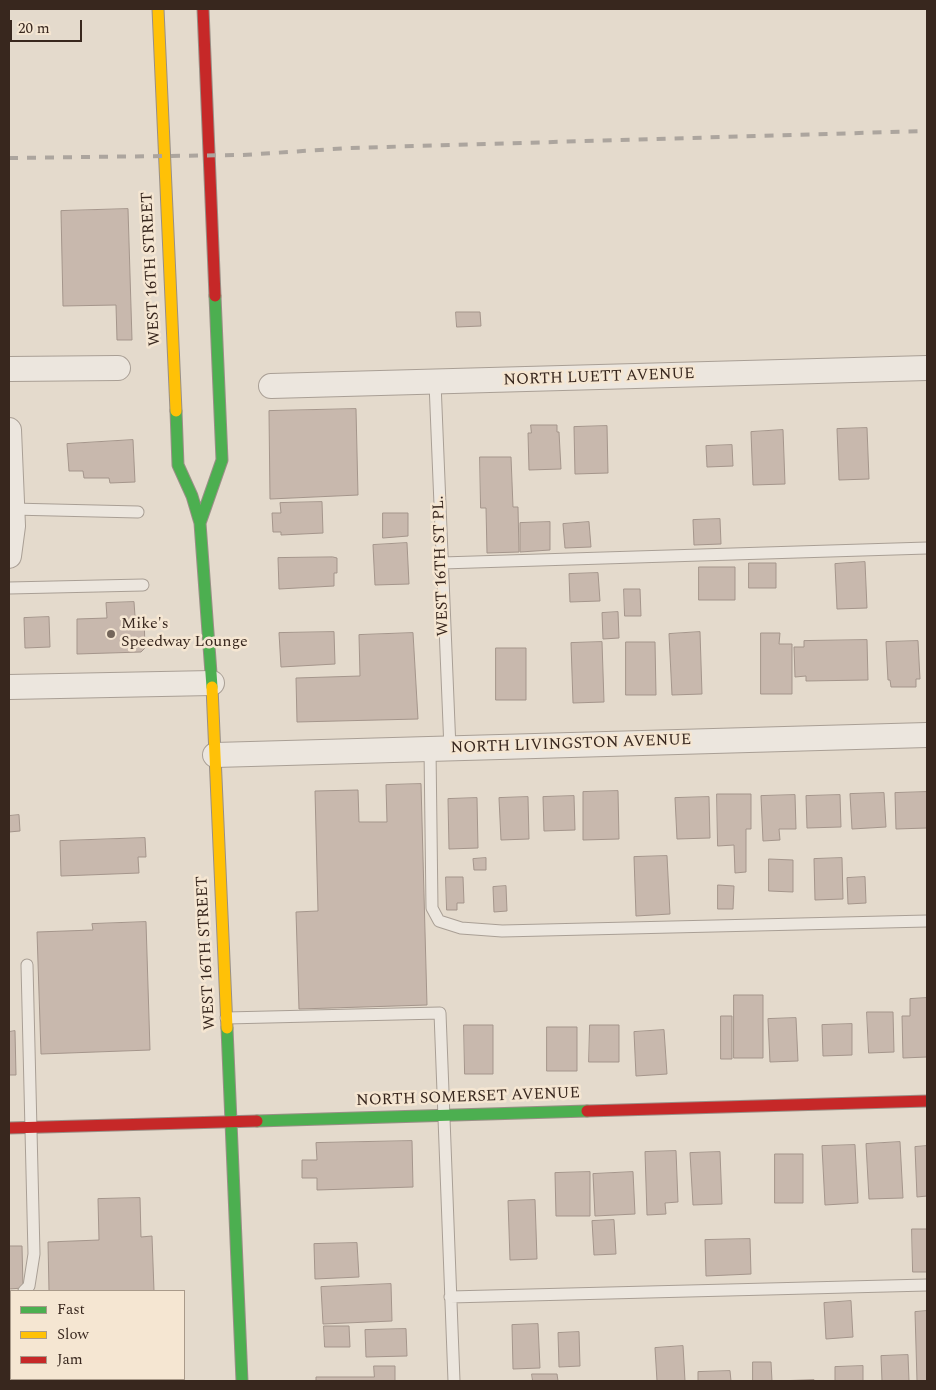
<!DOCTYPE html>
<html>
<head>
<meta charset="utf-8">
<style>
	body { margin:0 }
	#map { position:relative; width:936px; height:1390px; overflow:hidden; background:#e4dacc; font-family:Spectral,serif }
	canvas { display:block }
	.frame { position:absolute; inset:0; border:10px solid #38271e; pointer-events:none }
	.legend { position:absolute; left:10px; top:1290px; width:175px; height:90px; box-sizing:border-box; background:#f5e6d2; border:1px solid #a99a8a; margin:0; padding:6px 9px; list-style:none; font-size:15px; color:#38271e }
	.legend li { display:flex; align-items:center; gap:10px; height:25px }
	.legend b { width:25px; border:1px solid #a99a8a }
	.scale { position:absolute; left:10px; top:20px; width:72px; height:22px; box-sizing:border-box; border:2px solid #38271e; border-top:0; padding-left:6px; font-size:15px; line-height:18px; white-space:nowrap; color:#38271e; -webkit-text-stroke:4px #f5e6d2; paint-order:stroke }
</style>
</head>
<body>
<div id="map">
<canvas width="936" height="1390"></canvas>
<div class="frame"></div>
<ul class="legend">
<li><b style="height:6px;background:#4caf50"></b>Fast</li>
<li><b style="height:6px;background:#ffc107"></b>Slow</li>
<li><b style="height:6px;background:#c62828"></b>Jam</li>
</ul>
<div class="scale">20 m</div>
</div>
<script>
const context = document.querySelector('canvas').getContext('2d');
context.lineJoin = 'round';
function paint(path, color) {
  context.fillStyle = color;
  context.fill(path, 'evenodd');
}
function strokePath(path, color, width, dash) {
  context.strokeStyle = color;
  context.lineWidth = width;
  context.lineCap = dash ? 'butt' : 'round';
  context.setLineDash(dash || []);
  context.stroke(path);
}
function label(font, color, halo, rows, align = 'center') {
  context.font = font + ' Spectral,serif';
  context.lineWidth = 5;
  context.setLineDash([]);
  context.textBaseline = 'middle';
  context.strokeStyle = halo;
  context.fillStyle = color;
  for (const [text, x, y, turn = 0] of rows) {
    context.save();
    context.translate(x, y);
    context.rotate((+turn || 0) * Math.PI / 180);
    context.textAlign = isNaN(turn) ? turn : align;
    if (halo) context.strokeText(text, 0, 0);
    context.fillText(text, 0, 0);
    context.restore();
  }
}
const building = new Path2D(`
	M128,209L132,340H117L116,305L63,306L61,211Z
	M456,312H480L481,326L457,327Z
	M356,409L358,495L270,499L269,411Z
	M531,425H557V432H559L561,469L529,470L528,433H531Z
	M607,426L608,473L575,474L574,427Z
	M867,428L869,479L839,480L837,429Z
	M783,430L785,484L753,485L751,432Z
	M133,440L135,482L110,483L109,478H84L83,471H69L67,444Z
	M732,445L733,466L707,467L706,446Z
	M480,457H511L513,507H518L519,552L487,553L486,508H481Z
	M322,502L323,533L281,535V532H273L272,513H281L280,503Z
	M383,513H408V536L383,538Z
	M720,519L721,544L694,545L693,520Z
	M550,522V550L520,552V523Z
	M589,522L591,547L565,548L563,524Z
	M407,543L409,584L375,585L373,545Z
	M333,557L337,558V573H334V586L279,589L278,558Z
	M865,562L867,608L837,609L835,564Z
	M749,563H776V588H749Z
	M699,567H735V600H699Z
	M598,573L600,601L570,602L569,574Z
	M624,589H640L641,616H625Z
	M134,602L135,616H144L145,648L141,652L77,654V619L107,618L106,603Z
	M618,612L619,638L603,639L602,613Z
	M49,617L50,647L25,648L24,618Z
	M334,632L335,664L281,667L279,633Z
	M700,632L702,694L672,695L669,634Z
	M413,633L418,719L297,722L296,678L360,676L359,635Z
	M761,633H780L779,644H792V694H761Z
	M867,640L868,680L806,681V676L795,677L794,647H804V641Z
	M918,641L920,679H916V687H891L890,680H888L886,642Z
	M602,642L604,702L573,703L571,643Z
	M626,642H655L656,695H626Z
	M496,648H526V700H496Z
	M421,784L427,1005L299,1009L296,912L318,911L315,791L358,790L359,822H387L386,785Z
	M618,791L619,839L583,840V792Z
	M927,792V828L896,829L895,793Z
	M884,793L886,827L852,829L850,794Z
	M717,794H751V829H746V872L735,873L734,845L718,846Z
	M795,795L796,829H779L780,840L763,841L761,796Z
	M840,795L841,827L807,828L806,796Z
	M574,796L575,830L544,831L543,797Z
	M528,797L529,839L501,840L499,798Z
	M709,797L710,838L677,839L675,798Z
	M477,798L478,848L449,849L448,799Z
	M19,815L20,831L9,832V816Z
	M145,838L146,857H138L139,873L61,876L60,841Z
	M667,856L670,914L636,916L634,857Z
	M486,858V870H474L473,859Z
	M842,858L843,899L815,900L814,859Z
	M769,859L793,860V892L769,891Z
	M446,877H463L464,903H457V910H447Z
	M865,877L866,903L848,904L847,878Z
	M718,885L734,886L733,909H718Z
	M506,886L507,911L494,912L493,887Z
	M146,922L150,1050L41,1054L37,932L93,930L92,924Z
	M734,995H763V1058H734Z
	M927,998V1057L903,1058L902,1016H910V999Z
	M867,1012H893L894,1052L869,1053Z
	M721,1016H732V1059H721Z
	M796,1018L798,1061L770,1062L768,1019Z
	M852,1024V1055L823,1056L822,1025Z
	M464,1025H493V1074H465Z
	M590,1025H619V1062H589Z
	M547,1027H577V1071H547Z
	M664,1030L667,1074L636,1076L634,1032Z
	M15,1031L16,1075H9V1032Z
	M412,1141L413,1187L317,1190V1178H302V1160H317L316,1143Z
	M900,1142L903,1198L869,1199L866,1144Z
	M855,1145L858,1203L825,1205L822,1146Z
	M927,1146V1196L917,1197L915,1147Z
	M676,1151L678,1202L665,1203L666,1214L647,1215L645,1152Z
	M720,1152L722,1204L693,1205L690,1153Z
	M775,1154H803V1203H775Z
	M590,1172V1216H556L555,1173Z
	M633,1172L635,1214L595,1216L593,1174Z
	M140,1198L141,1237L152,1236L154,1291H49L48,1242L99,1240L98,1199Z
	M535,1200L537,1259L510,1260L508,1201Z
	M614,1220L616,1254L594,1255L592,1221Z
	M912,1229H927V1272H913Z
	M750,1239L751,1274L706,1276L705,1240Z
	M357,1243L359,1277L315,1279L314,1244Z
	M9,1246H22L23,1288L9,1289Z
	M391,1284L392,1321L323,1324L321,1287Z
	M851,1301L853,1337L826,1339L824,1303Z
	M927,1311V1381H917L915,1312Z
	M9,1319H11V1356H9Z
	M538,1324L540,1368L513,1369L512,1325Z
	M324,1326H349L350,1347H325Z
	M406,1329L407,1356L366,1357L365,1330Z
	M579,1332L580,1366L559,1367L558,1333Z
	M683,1346L685,1381H657L655,1348Z
	M908,1355L909,1381H882L881,1356Z
	M753,1362H771L772,1381H753Z
	M374,1366H395V1381H316V1377H374Z
	M863,1366V1381H835V1367Z
	M730,1371L731,1381H698V1372Z
	M532,1374H557L558,1381H533Z
	M10,1377L34,1379V1381H11Z
	M101,1379H160V1381H101Z
	M814,1380V1381H778Z`);
paint(building, '#c8b8ad');
strokePath(building, '#a4958b', 1);
const lane = new Path2D(`
	M435,383L450,749
	M12,509L138,512
	M442,563L927,548
	M9,588L143,585
	M430,749L432,908L439,921L461,928L502,931L927,921
	M226,1018L440,1013L454,1381
	M24,1291L29,1286L34,1254L27,965
	M450,1297L927,1285
	M9,1305L11,1304`);
const street = new Path2D(`
	M9,369L118,368
	M271,386L927,368
	M9,430L13,526L9,556
	M9,687L212,683
	M215,755L927,735`);
const fast = new Path2D(`
	M176,411L178,465L192,496L200,523L212,687
	M200,523L222,460L215,296
	M227,1028L242,1381
	M257,1121L587,1111`);
const slow = new Path2D(`
	M158,9L176,411
	M212,687L227,1028`);
const jam = new Path2D(`
	M203,9L215,296
	M587,1111L927,1101
	M9,1128L257,1121`);
strokePath(lane, '#a99f95', 13);
strokePath(street, '#a99f95', 26);
strokePath(fast, '#998f86', 13);
strokePath(slow, '#998f86', 13);
strokePath(jam, '#998f86', 13);
strokePath(lane, '#ece6de', 11);
strokePath(street, '#ece6de', 24);
strokePath(fast, '#4caf50', 11);
strokePath(slow, '#ffc107', 11);
strokePath(jam, '#c62828', 11);
strokePath(new Path2D(`
	M9,158L243,155L349,148L927,131`), '#aca59e', 4, [9, 9]);
for (const [x, y, r, color] of [
	[111,634,5,"#74665b"]
]) {
  const dot = new Path2D();
  dot.arc(x, y, r, 0, 2 * Math.PI);
  context.fillStyle = color;
  context.fill(dot);
  strokePath(dot, '#f5e6d2', 2);
}
label('16px', '#38271e', '#f5e6d2', [
	["WEST 16TH STREET",152,269,-93],
	["NORTH LUETT AVENUE",599,378,-2],
	["WEST 16TH ST PL.",442,566,-92],
	["NORTH LIVINGSTON AVENUE",571,745,-2],
	["WEST 16TH STREET",207,953,-93],
	["NORTH SOMERSET AVENUE",468,1098,-2]
]);
label('16px', '#38271e', '#f5e6d2', [
	["Mike's",121,625],
	["Speedway Lounge",121,643]
], 'left');
</script>
</body>
</html>
